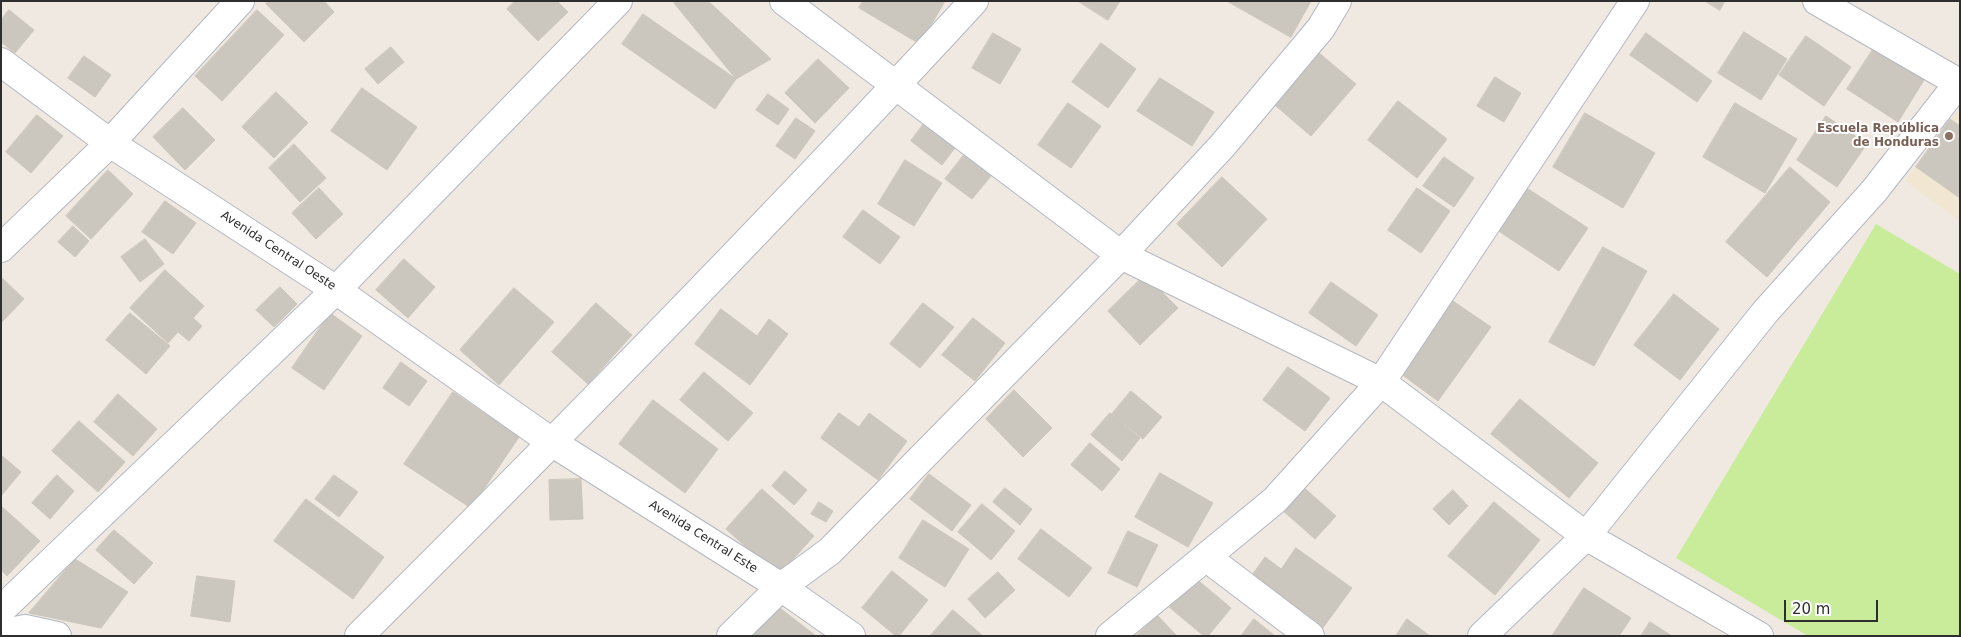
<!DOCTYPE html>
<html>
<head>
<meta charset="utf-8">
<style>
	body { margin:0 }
	#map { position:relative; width:1961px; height:637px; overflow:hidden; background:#efe9e1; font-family:"DejaVu Sans",sans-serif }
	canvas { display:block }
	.frame { position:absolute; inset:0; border:2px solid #2e2e2e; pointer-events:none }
	.scale { position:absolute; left:1784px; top:600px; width:94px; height:22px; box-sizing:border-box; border:2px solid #2e2e2e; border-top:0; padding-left:6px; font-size:15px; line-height:18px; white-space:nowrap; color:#2e2e2e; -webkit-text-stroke:4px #fff; paint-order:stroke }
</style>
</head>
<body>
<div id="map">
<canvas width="1961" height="637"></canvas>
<div class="frame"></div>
<div class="scale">20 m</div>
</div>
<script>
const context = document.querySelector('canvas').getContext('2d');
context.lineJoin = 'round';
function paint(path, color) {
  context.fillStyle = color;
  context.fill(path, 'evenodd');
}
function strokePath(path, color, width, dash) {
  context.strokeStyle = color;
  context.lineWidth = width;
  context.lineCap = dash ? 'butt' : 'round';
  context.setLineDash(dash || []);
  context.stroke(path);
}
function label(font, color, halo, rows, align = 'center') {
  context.font = font + ' "DejaVu Sans",sans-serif';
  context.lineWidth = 4;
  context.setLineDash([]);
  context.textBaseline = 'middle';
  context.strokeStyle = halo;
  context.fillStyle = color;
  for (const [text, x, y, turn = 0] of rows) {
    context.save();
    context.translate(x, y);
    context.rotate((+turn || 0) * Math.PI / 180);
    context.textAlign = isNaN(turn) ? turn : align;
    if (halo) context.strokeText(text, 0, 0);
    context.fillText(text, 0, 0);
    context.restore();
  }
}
paint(new Path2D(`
	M1960,106V221L1905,181Z`), '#f0e6d1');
paint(new Path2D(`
	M1876,224L1960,274V636H1808L1676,558Z`), '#c9ec9a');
const building = new Path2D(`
	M268,1H324L334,12L304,42L266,4Z
	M515,1H557L568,12L538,41L507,9Z
	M676,1H708L771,59L736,79L674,3Z
	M863,1H945L920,44L859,8Z
	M1078,1H1120L1108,20Z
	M1227,1H1311L1291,37Z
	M1705,1H1725L1720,10Z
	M9,10L34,30L15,53L1,42V20Z
	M257,10L284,35L222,101L195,76Z
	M643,14L736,79L715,109L622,44Z
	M1744,32L1787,59L1761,100L1718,73Z
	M993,33L1021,49L1000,84L972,68Z
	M1646,33L1712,81L1697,102L1630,55Z
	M1806,36L1851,67L1824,106L1779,75Z
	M1101,43L1136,69L1108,108L1072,82Z
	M391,47L404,62L378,84L365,69Z
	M1313,48L1356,84L1311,136L1269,100Z
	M1874,48L1924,80L1898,122L1847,89Z
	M84,56L111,75L95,97L68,78Z
	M818,59L849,88L815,123L785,93Z
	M1495,77L1521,93L1504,122L1477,106Z
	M1160,78L1214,112L1192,146L1137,111Z
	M362,88L417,127L387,170L331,131Z
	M276,92L308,123L274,158L242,127Z
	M768,94L789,109L778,125L756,110Z
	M1398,101L1447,139L1417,178L1368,140Z
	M1068,103L1101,126L1071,168L1038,145Z
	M1735,103L1797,139L1765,193L1703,157Z
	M183,108L215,140L185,170L153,137Z
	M1585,113L1655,153L1623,208L1553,167Z
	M37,115L63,136L31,173L6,152Z
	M1826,116L1867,144L1837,187L1797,160Z
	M796,118L815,131L795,159L776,146Z
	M1950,119L1960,126V198L1916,167Z
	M925,122L957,145L942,165L911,141Z
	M294,144L326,178L300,202L269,168Z
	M964,155L991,176L972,199L945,179Z
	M1444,157L1474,178L1454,207L1423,186Z
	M905,160L942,183L930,201L894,178Z
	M1790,167L1830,202L1767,277L1726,242Z
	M108,170L133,194L91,239L66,216Z
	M1222,177L1267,219L1222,267L1177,224Z
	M894,178L930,201L914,226L878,204Z
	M1519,183L1588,228L1559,271L1491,226Z
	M319,188L343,214L316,239L292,213Z
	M1417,188L1450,211L1421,253L1388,230Z
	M165,201L196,223L173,254L142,232Z
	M863,210L900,237L880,264L843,237Z
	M73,226L89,241L75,257L58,242Z
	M145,239L164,264L140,282L121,257Z
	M1603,247L1647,271L1594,366L1549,342Z
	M404,259L435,287L408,318L376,290Z
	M165,270L204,306L193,318L202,326L189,341L178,332L168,343L130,308Z
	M1145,275L1178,308L1140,345L1108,311Z
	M1,277L24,299L1,323Z
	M1331,282L1378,315L1356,346L1309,313Z
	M280,287L297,304L274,327L256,310Z
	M514,288L554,322L499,385L460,350Z
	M1674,294L1719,329L1680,380L1634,345Z
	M1444,295L1491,327L1438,401L1393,368Z
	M596,303L632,335L588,384L552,352Z
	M923,303L954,327L920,368L890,344Z
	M721,309L757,336L769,319L788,334L750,385L695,344Z
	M130,313L170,346L146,374L106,340Z
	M330,313L362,336L324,390L292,368Z
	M973,318L1005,343L975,381L942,355Z
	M401,362L427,381L409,406L383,388Z
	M1288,367L1330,398L1305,431L1263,400Z
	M704,372L753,413L728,441L680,400Z
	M1014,390L1052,428L1023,457L986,419Z
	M1131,391L1162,417L1143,439L1112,414Z
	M453,392L519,437L471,508L404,464Z
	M118,394L157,429L133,456L94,422Z
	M1520,399L1598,463L1569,498L1491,434Z
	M653,400L718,449L685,493L619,444Z
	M839,413L859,427L869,413L907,441L878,480L821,438Z
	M1110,413L1140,438L1122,461L1091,435Z
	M79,421L125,462L98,492L52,451Z
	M1090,443L1120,469L1102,491L1071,465Z
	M1,455L21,472L1,496Z
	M785,471L807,490L794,505L772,486Z
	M1160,473L1213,503L1188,547L1135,517Z
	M929,474L971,505L952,531L910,499Z
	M57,475L74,491L50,519L32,503Z
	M334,475L358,492L339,517L315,499Z
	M581,479L583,519L550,520L549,480Z
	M1302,486L1336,516L1315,539L1281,509Z
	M1005,488L1032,509L1020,525L993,502Z
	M762,489L814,536L778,576L726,529Z
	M1453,490L1468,506L1449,525L1433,509Z
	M306,499L384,557L353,599L274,541Z
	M819,502L833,511L826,522L811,514Z
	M1494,502L1540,540L1495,595L1448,556Z
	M982,504L1015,531L991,560L958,532Z
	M1,506L40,541L7,576L1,570Z
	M923,520L969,549L945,587L899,558Z
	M1041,529L1092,568L1069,597L1018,559Z
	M114,530L153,563L134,584L96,550Z
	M1128,531L1158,545L1137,587L1108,573Z
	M1296,548L1352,588L1322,629L1250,578L1265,557L1281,569Z
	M75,559L128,592L101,628L29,613Z
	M892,571L928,600L899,636H896L862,608Z
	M998,572L1015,590L985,618L968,599Z
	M197,576L235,581L230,622L191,616Z
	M1194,577L1231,608L1208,636H1204L1169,607Z
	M1584,588L1631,618L1619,636H1552Z
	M776,605L816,636H753Z
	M953,610L983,636L931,635Z
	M1157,615L1177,636H1136Z
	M1254,619L1275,636H1241Z
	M1407,619L1430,636H1396Z
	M1650,622L1672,636H1641Z`);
paint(building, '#cbc7bf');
strokePath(building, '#cbc5ba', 1);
const minor = new Path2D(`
	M784,1L1121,255L1381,382L1586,536L1759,636
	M1817,1L1959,83
	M1,248L110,143L240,1
	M1206,557L1310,636
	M1,610L336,290L618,1
	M1,634L25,629L57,636
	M359,636C568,428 774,218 974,1
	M731,636L781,587L830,551L1121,255L1223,145L1321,28L1337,1
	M1110,636L1275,500L1381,382L1635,1
	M1482,636L1586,536L1766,311L1874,191L1960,81`);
const tertiary = new Path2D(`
	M1,62L110,143L336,290L553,443L781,587L851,636`);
strokePath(minor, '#b4b7c1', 30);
strokePath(tertiary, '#b4b7c1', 30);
strokePath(minor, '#fff', 28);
strokePath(tertiary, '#fff', 28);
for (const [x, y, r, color] of [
	[1949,136,5,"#8d6e63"]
]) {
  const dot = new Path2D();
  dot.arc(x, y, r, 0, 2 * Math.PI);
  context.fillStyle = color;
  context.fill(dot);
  strokePath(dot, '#fff', 2);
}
label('bold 12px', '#785e54', '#fff', [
	["Escuela República",1939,129],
	["de Honduras",1939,143]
], 'right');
label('12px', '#2e2e2e', '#fff', [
	["Avenida Central Oeste",278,251,33],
	["Avenida Central Este",703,537,32]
]);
</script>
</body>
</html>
